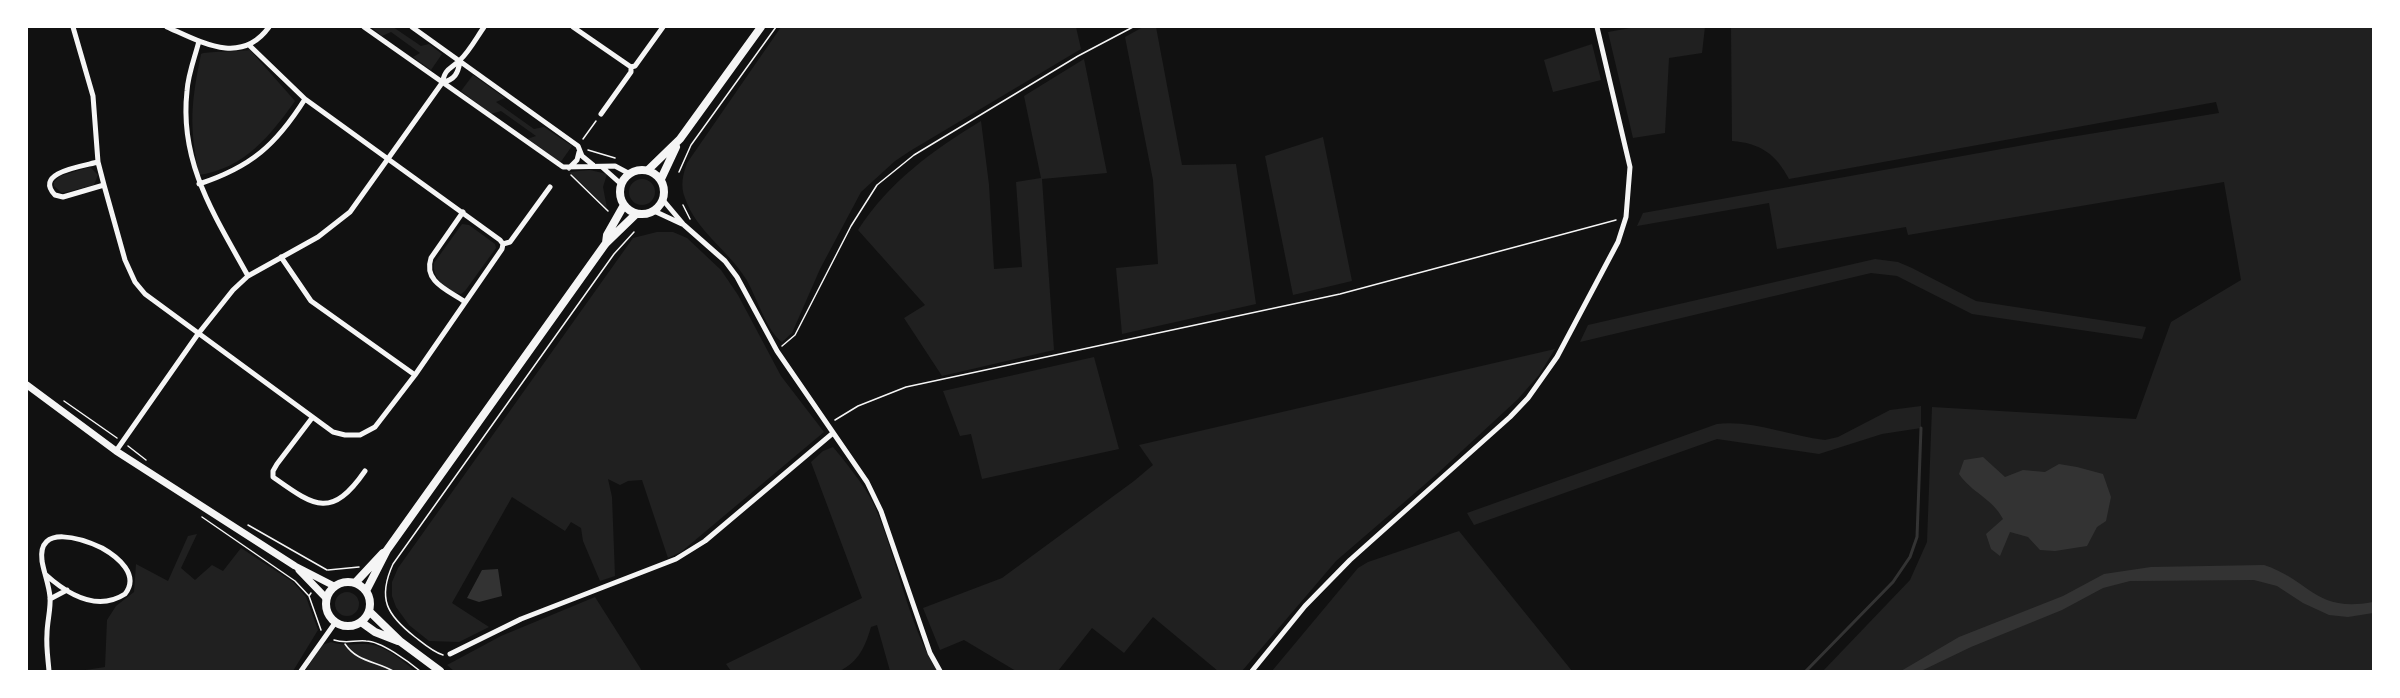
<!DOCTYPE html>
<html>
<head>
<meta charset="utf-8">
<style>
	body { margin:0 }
	#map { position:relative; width:2400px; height:698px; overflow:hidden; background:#111; font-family:"DM Sans",sans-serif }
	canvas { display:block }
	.frame { position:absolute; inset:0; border:28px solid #fff; pointer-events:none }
</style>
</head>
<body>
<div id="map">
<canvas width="2400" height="698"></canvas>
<div class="frame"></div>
</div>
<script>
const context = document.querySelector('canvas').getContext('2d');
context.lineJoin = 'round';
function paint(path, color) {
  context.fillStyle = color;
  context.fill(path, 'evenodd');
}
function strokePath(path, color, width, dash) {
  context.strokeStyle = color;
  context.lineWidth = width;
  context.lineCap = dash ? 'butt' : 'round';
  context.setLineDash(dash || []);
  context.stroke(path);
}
paint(new Path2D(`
	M371,27H393L421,46L429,44L442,54L431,70L413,57L420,53L391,32L382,36Z
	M781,27H1076L1081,49L910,151L895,161L861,192L820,269L792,333L782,342C767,332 756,295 746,279C728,250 696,231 685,198C680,186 683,174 687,163Z
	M1143,27H1156L1182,165L1236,164L1256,304L1122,334L1116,268L1158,264L1153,180L1125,37Z
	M1636,27H1705L1702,53L1669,58L1665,133L1633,138L1608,32Z
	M1731,27H2373V671H1823L1910,580L1927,542L1932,407L2136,419L2171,322L2241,280L2224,182L1908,235L1906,227L1777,249L1769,203L1637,226L1643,213L2052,140L2219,113L2216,102L1789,179C1776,154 1760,143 1732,141Z
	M1592,44L1601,80L1553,92L1544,60Z
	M250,50L295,101C270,136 245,168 199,175C189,125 191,103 201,54C205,51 239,52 250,50Z
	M1084,59L1107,173L1042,179L1054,350L942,376L904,318L925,305L858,230C889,182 933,150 981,121L989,185L994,269L1022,267L1016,182L1041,178L1024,96Z
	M473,75L505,98L496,102L534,129L544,127L572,146L560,163L527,139L536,136L501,111L491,114L461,91Z
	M1323,137L1352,281L1293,295L1265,156Z
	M90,167L98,175L94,185L62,193L54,186V182L60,176Z
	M590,170L607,174L603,187L607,208L569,172Z
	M629 192a13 13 0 1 1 26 0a13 13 0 1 1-26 0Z
	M462,224L469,225L495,244L496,248L465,291L461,294C446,291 432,278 434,263Z
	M657,232H673L687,238L721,270L738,295L781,376L824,432L681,552L668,558L642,480L628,481L620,485L608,479L612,497L615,576L600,581L583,541L581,528L571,522L565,531L512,497L452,603L489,627L459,642L429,641L409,625L396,607L392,596V582L398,568L633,238Z
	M1875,259L1898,262L1912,268L1976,301L2146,327L2142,339L1972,314L1897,276L1871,273L1580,342L1588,325Z
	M1555,349L1539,375L1518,399L1438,473L1336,561L1242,671H1218L1153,617L1124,653L1092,628L1058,671H1016L964,640L940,650L923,608L1002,578L1134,481L1153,465L1139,445Z
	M1094,357L1119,449L982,479L971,434L960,436L943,391Z
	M1921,406V428L1882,434L1819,454L1717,439L1474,525L1467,513L1717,424C1753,420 1789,436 1825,440L1838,437L1890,410Z
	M833,447C845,461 868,490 875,507C898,561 907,621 937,671H890L877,625L871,627C865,647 859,661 840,671H731L726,664L862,598L811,462L823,451Z
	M1459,531L1572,671H1272L1358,568L1368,562Z
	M197,534L181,568L195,580L212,565L223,571L241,548L293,582L306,597L318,630L293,671H79L105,667L107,620L116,606L134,592L136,564L168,581L188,536Z
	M335 604a12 12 0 1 1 24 0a12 12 0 1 1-24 0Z
	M595,597L642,671H454L447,665L501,636Z
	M331,642C343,646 352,644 364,644C382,643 402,660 415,671H305L322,645Z`), '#202020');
paint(new Path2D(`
	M1983,457L2005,477L2023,470L2045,472L2059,464L2077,467L2103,474L2111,497L2106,521L2097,527L2087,546L2055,551L2040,550L2028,537L2010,532L2000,556L1991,549L1986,534L2003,519C1993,499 1971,492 1959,474L1964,460Z
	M2264,565C2310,580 2315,613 2373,602V613L2348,617L2329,615L2303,603L2277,586L2254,580L2130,581L2103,588L2062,610L1971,647L1921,671H1901L1959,637L2063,596L2104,574L2151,567Z
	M498,569L502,596L479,602L467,598L482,570Z`), '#333');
strokePath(new Path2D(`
	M1806,671L1893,582L1910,557L1917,537L1921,428`), '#333', 3);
strokePath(new Path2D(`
	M583,139L596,121
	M588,150L615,158
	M679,172L691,145L776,27
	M571,175L608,211
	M683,205L690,219
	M782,346L795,335L851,226L877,185L914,155L1078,56L1133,27
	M64,401L117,438
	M835,420L858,406L906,387L1340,294L1616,220
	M128,446L146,460
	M202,517L295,581L309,596
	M248,525L327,570
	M328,570L359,567
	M311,593L309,596L321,630
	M334,640C346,644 354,640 366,641C381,641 409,662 420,671
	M345,644C357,662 376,661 393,671
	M443,655C433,652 424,644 415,637C387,615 377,599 393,564L614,254L634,232`), '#f5f5f5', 1.5);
strokePath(new Path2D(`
	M73,27L93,96L98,162L104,185L125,260L135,282L145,294L333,432L345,435H360L375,427L415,375L502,249L503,244L510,242L550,187
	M167,27C201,42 241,66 269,27
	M364,27L563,167L615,166L630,174
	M412,27L578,146L582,156L593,165
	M573,27L631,67
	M199,41C195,57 188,74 187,91C179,163 215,216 248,276
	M249,45L305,99L500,240L503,244
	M442,83C455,79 458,74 460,61
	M601,114L631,72V67L635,66L663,27
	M98,162C84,166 33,172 55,195L63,197L104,185
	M602,167L621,184
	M569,168L577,160L579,152
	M199,184C251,167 276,145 305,99
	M663,200L684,225L725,261L737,277L777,351L867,482L881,511L930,653L940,671
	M654,211L682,224
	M463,212L431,258C423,282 448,290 465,302
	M281,257L311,301L415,375
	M312,418L277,464L273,471V477C314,506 331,520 365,471
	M116,451L198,334L233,290L248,276L318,237L350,212L442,83C446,67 450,70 460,60C469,52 477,37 484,27
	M45,574C67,594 97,612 125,594C140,575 118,557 102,548C83,539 37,523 42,561C44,573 49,585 50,597C51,609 47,622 47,634C46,646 48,659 49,671
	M50,599L67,590
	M450,654L521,619L676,559L705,541L833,433
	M301,671L335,623
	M1252,671L1305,606L1350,560L1510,417L1528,398L1557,357L1618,242L1626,217L1630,167L1597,27`), '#f5f5f5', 5);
strokePath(new Path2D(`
	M27,385L116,451L295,566L334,586
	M299,570L326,598`), '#f5f5f5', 7);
strokePath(new Path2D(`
	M620 192a22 22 0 1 1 44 0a22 22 0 1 1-44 0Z
	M648,170L680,139L761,27
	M661,179L676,147
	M606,243L607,235L624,205
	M326 604a22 22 0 1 1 44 0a22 22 0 1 1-44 0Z
	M355,583L383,553
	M366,591L387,550L606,243L636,214
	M369,611L401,642L440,671
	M361,622L375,632L398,641`), '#f5f5f5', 8);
</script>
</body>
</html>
